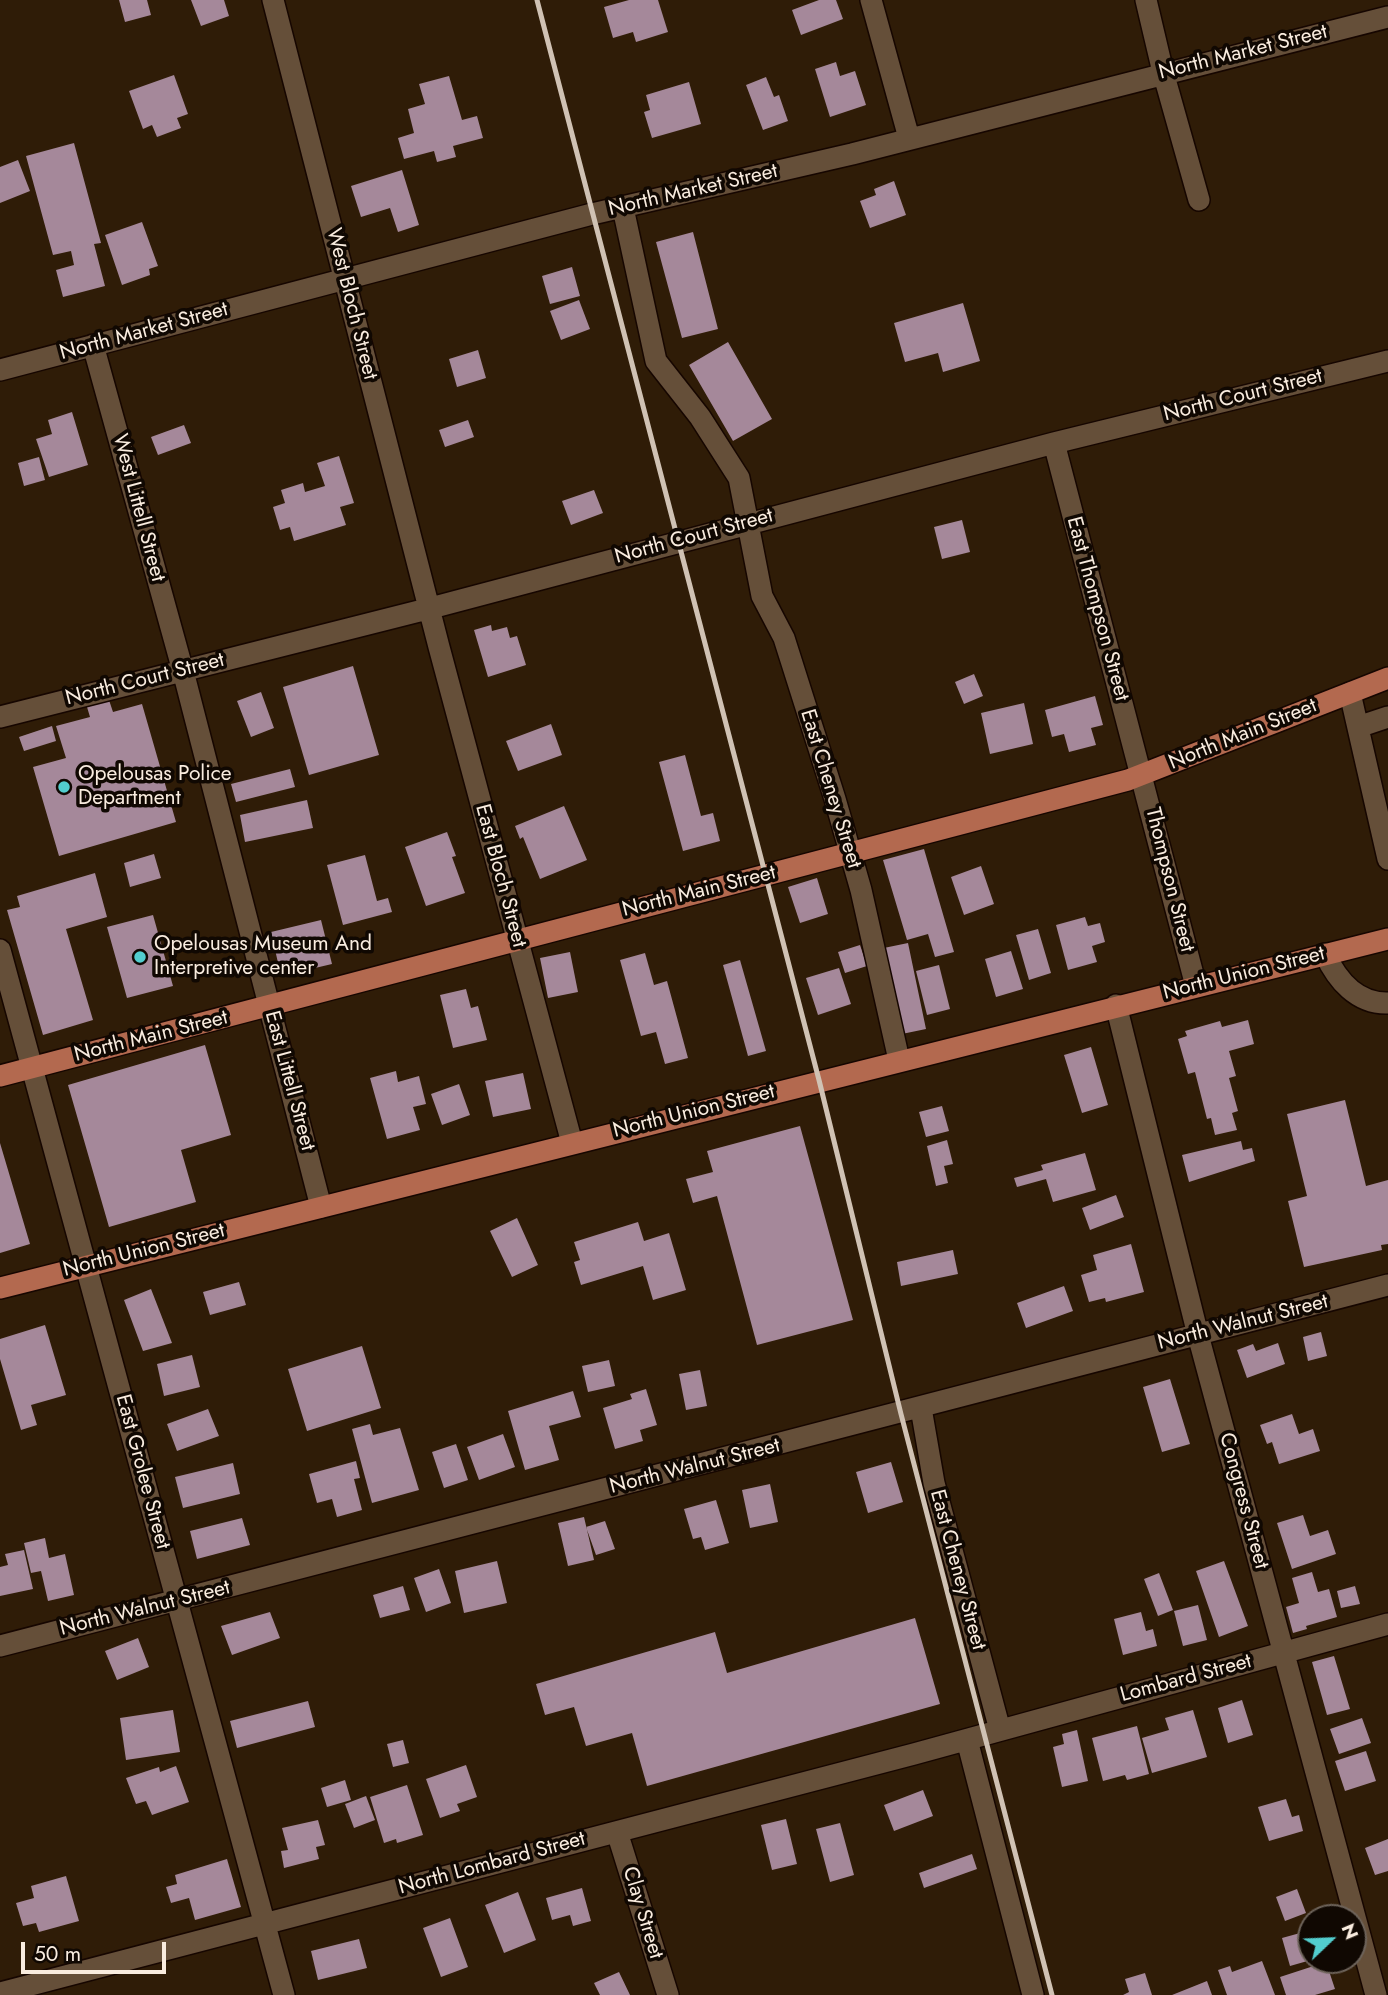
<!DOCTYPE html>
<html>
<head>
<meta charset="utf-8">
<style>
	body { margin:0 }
	#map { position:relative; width:1388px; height:1995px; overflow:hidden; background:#2f1c07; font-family:Jost,sans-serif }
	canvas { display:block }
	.north { position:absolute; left:1297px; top:1904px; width:70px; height:70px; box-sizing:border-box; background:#100802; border:2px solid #6d635a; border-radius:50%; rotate:67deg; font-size:19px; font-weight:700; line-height:28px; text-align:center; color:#f9ecdf }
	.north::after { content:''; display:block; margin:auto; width:24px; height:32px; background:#52cdce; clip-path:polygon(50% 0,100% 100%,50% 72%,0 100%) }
	.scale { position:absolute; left:21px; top:1942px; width:145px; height:32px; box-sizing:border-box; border:4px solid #f9ecdf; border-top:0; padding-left:9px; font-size:21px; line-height:24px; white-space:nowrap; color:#f9ecdf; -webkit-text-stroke:5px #100802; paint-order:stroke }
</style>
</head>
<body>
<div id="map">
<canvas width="1388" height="1995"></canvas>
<div class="north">N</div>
<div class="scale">50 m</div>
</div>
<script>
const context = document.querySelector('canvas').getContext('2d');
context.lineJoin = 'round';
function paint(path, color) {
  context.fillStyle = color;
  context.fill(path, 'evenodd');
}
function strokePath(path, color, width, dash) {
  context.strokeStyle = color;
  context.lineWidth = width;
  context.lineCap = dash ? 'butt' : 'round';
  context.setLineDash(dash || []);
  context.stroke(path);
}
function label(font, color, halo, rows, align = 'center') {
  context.font = font + ' Jost,sans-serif';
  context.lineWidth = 7;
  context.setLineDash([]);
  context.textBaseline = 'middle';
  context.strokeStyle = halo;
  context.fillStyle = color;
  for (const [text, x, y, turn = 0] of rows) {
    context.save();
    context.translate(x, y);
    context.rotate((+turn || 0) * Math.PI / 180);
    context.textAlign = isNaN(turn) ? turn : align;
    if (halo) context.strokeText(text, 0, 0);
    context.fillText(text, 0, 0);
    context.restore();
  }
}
paint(new Path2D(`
	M119,0H147L151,15L125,22Z
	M191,0H224L229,16L201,26Z
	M629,0H658L668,32L636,42L633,32L613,38L604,7Z
	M819,0H836L843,19L801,35L792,10Z
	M836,62L840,76L855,71L866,105L830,117L815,69Z
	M174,75L188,114L177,118L181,128L157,137L152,125L143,129L129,91Z
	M449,76L462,120L477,116L483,138L453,146L456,157L437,162L434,151L404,159L398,138L414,133L408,109L425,104L419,84Z
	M766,77L774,97L779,95L788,121L763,130L746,85Z
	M689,82L701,124L652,138L644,112L650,110L646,95Z
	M74,143L101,243L94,244L105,286L63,297L56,270L74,265L71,251L53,255L26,156Z
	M18,160L30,191L0,203V167Z
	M402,170L419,225L398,232L390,208L361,217L351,186Z
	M894,181L906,215L870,228L860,201L876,195L874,189Z
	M142,222L158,266L149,269L150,275L122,285L105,235Z
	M693,232L718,329L682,338L656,242Z
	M572,267L580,296L550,304L542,276Z
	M579,300L590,329L561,340L550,311Z
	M963,303L980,361L943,372L938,353L905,362L894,323Z
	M728,342L772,419L733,441L689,365Z
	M478,350L486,378L457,387L449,359Z
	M72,412L88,465L49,477L36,439L52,434L48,420Z
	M468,420L474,437L445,447L439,430Z
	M184,425L191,443L158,455L151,437Z
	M339,456L354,503L340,507L346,525L294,541L290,527L280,530L273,507L285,503L281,490L303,483L305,492L325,486L317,463Z
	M39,457L45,480L24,486L18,463Z
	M594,490L603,513L571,525L562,501Z
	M962,520L970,552L942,559L934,527Z
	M491,625L492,631L507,627L510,638L517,636L526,665L488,677L474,630Z
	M353,666L379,755L309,775L283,687Z
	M974,674L983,696L964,704L955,682Z
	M261,692L274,728L251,737L237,701Z
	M1095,696L1103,725L1091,728L1096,745L1069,752L1064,734L1052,737L1045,710Z
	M109,700L113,712L142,704L176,822L59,856L33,767L66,758L56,726L90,717L87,707Z
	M1024,703L1033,744L990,754L981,713Z
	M551,724L562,755L518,771L506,741Z
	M52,726L56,741L24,751L19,737Z
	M685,755L701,816L713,813L720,841L683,851L659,762Z
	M290,769L295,787L236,802L231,784Z
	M307,800L313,828L245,842L240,815Z
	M564,806L587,860L540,879L523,837L520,839L515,826Z
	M447,832L456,856L452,857L465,893L426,906L405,847Z
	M924,849L954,952L935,957L928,934L907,940L883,860Z
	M154,854L161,878L130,887L124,863Z
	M365,855L377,901L388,898L392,912L343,925L327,865Z
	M981,866L994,904L964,915L951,877Z
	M95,873L107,917L66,929L93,1020L43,1035L7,910L20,907L17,896Z
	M817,878L828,914L800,923L788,887Z
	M153,915L173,986L127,998L107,927Z
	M1085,917L1088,926L1100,923L1105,942L1092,946L1097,962L1068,970L1056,925Z
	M321,920L332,964L281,976L271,932Z
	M1038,929L1051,973L1029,980L1016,935Z
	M908,943L926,1029L897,1035L879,949Z
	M860,945L867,966L845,973L838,952Z
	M1011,951L1023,989L996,997L985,959Z
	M570,952L578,992L548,998L540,958Z
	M645,953L654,985L667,981L688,1058L665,1064L656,1032L641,1036L620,960Z
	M740,960L766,1051L748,1056L723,965Z
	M939,965L950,1009L927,1015L916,971Z
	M839,968L851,1004L818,1015L806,978Z
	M466,989L471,1008L478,1006L487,1040L453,1048L440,995Z
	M1248,1020L1254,1044L1229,1051L1236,1076L1229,1078L1238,1111L1232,1113L1237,1130L1215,1135L1211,1118L1207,1119L1195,1072L1188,1074L1178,1039L1187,1036L1185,1031L1220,1021L1222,1027Z
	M205,1045L231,1135L181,1150L196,1202L109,1227L68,1085Z
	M1091,1047L1108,1105L1082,1113L1064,1055Z
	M396,1071L398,1082L419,1076L426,1104L413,1107L420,1130L387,1139L370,1078Z
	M523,1073L531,1109L493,1117L485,1081Z
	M459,1084L470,1115L442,1125L431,1094Z
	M1345,1100L1366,1186L1388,1180V1244L1381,1245L1382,1250L1304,1267L1288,1201L1307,1196L1287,1114Z
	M942,1106L949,1131L926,1137L919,1112Z
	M800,1126L853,1320L757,1345L717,1196L693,1203L686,1179L713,1172L707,1151Z
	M947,1140L953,1164L944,1166L948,1183L936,1186L927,1146Z
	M1241,1141L1243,1150L1252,1148L1255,1161L1189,1182L1182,1155Z
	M0,1143L30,1244L0,1253Z
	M1085,1153L1096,1190L1053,1202L1046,1179L1017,1187L1014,1178L1043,1170L1041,1165Z
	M1116,1195L1124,1217L1090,1230L1082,1208Z
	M517,1218L538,1265L512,1277L490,1231Z
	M638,1222L644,1241L669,1233L686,1290L653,1300L643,1266L581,1285L574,1262L580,1260L574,1242Z
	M1131,1244L1144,1292L1106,1302L1105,1298L1089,1302L1081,1275L1097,1270L1093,1255Z
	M953,1250L958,1274L901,1286L897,1262Z
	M239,1282L246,1305L210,1315L203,1292Z
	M1064,1286L1073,1311L1026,1328L1017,1303Z
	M151,1289L172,1343L143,1351L124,1300Z
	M45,1325L66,1395L31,1405L37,1425L21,1430L0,1359V1339Z
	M1321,1332L1327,1356L1308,1361L1303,1337Z
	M1278,1343L1285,1364L1247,1378L1237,1350L1253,1344L1256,1351Z
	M362,1346L381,1408L307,1431L288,1369Z
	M192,1355L200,1387L164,1396L157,1364Z
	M609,1360L615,1386L588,1392L582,1366Z
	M700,1370L707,1406L686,1410L679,1374Z
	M1170,1379L1190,1444L1162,1452L1143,1387Z
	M646,1389L657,1425L640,1430L643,1441L615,1449L603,1408L632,1399L630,1394Z
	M573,1391L581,1417L549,1426L559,1460L525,1470L508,1411Z
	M208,1409L219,1436L177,1451L167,1424Z
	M1292,1414L1299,1434L1313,1429L1320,1451L1279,1464L1272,1442L1267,1444L1260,1425Z
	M370,1424L373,1435L400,1428L419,1490L372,1503L352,1429Z
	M503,1434L515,1467L479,1480L467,1447Z
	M456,1444L468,1480L444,1488L432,1452Z
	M356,1461L360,1478L354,1479L362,1510L337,1517L332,1499L317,1503L309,1474Z
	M891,1462L903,1502L868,1513L856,1472Z
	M233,1463L240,1494L183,1508L175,1477Z
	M770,1484L778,1522L750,1528L742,1490Z
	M716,1500L729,1543L705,1550L701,1537L693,1539L684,1509Z
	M1303,1515L1310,1536L1328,1530L1336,1554L1292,1569L1277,1523Z
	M584,1517L594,1560L568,1566L558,1523Z
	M242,1518L250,1545L197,1559L190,1531Z
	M605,1521L615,1549L596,1555L586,1527Z
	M45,1538L49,1558L65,1554L74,1595L48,1601L41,1571L31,1573L24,1543Z
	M24,1550L33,1589L0,1596V1567L8,1565L5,1554Z
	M497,1561L507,1603L464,1613L455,1571Z
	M1224,1561L1248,1626L1219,1637L1196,1571Z
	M439,1569L451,1603L426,1612L414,1578Z
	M1312,1572L1318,1592L1329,1589L1337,1617L1306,1626L1307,1629L1293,1633L1286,1607L1299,1603L1292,1578Z
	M1159,1573L1173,1610L1158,1616L1144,1579Z
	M403,1586L410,1610L380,1618L373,1595Z
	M1355,1586L1360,1604L1341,1608L1337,1591Z
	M1198,1605L1207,1640L1183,1646L1174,1611Z
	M270,1612L280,1638L232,1655L221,1626Z
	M1141,1612L1146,1631L1153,1629L1157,1646L1123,1655L1114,1619Z
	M915,1618L940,1704L647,1786L632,1733L586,1746L574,1707L545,1715L536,1684L715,1632L727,1673Z
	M138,1638L149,1667L117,1680L105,1651Z
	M1334,1656L1350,1709L1327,1715L1312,1662Z
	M1242,1700L1253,1735L1228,1743L1218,1708Z
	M308,1701L315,1727L237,1748L230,1721Z
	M173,1710L180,1752L126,1760L120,1718Z
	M1193,1710L1207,1757L1152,1773L1142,1738L1169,1730L1165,1718Z
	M1362,1718L1371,1743L1339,1754L1330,1729Z
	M1137,1726L1149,1774L1127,1780L1125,1775L1103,1781L1092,1738Z
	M1077,1730L1088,1781L1062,1787L1053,1747L1064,1744L1062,1734Z
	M403,1740L409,1763L393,1767L387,1744Z
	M1366,1751L1376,1781L1345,1791L1335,1761Z
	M466,1765L477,1797L457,1804L460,1811L440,1818L426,1779Z
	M176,1766L189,1802L152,1815L146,1801L136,1804L126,1778L159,1767L160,1772Z
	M345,1780L351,1800L327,1807L321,1788Z
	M407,1785L423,1835L397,1843L396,1839L384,1843L370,1797Z
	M923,1790L933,1816L894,1831L884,1805Z
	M366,1796L375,1820L354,1828L345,1804Z
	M1286,1799L1292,1817L1299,1815L1303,1831L1269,1841L1258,1807Z
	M786,1819L797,1864L772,1870L761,1825Z
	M318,1820L325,1845L316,1847L319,1859L284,1868L281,1851L288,1850L282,1828Z
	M840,1823L854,1875L830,1882L816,1829Z
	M1388,1839V1871L1375,1875L1365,1848Z
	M972,1854L977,1869L924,1888L919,1873Z
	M227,1859L241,1907L195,1920L189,1898L171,1903L166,1887L177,1884L175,1875Z
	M66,1876L79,1921L39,1932L36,1923L23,1926L16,1903L34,1898L31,1886Z
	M582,1888L591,1921L573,1926L570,1915L552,1920L546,1898Z
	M1297,1889L1306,1913L1285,1921L1276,1897Z
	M518,1892L536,1940L504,1953L485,1905Z
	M450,1918L468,1967L441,1977L423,1928Z
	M1311,1930V1960L1290,1966L1282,1938Z
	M359,1939L367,1968L318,1980L311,1951Z
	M1262,1961L1275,1995H1227L1218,1970L1230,1966L1232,1972Z
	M1326,1962L1335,1989L1315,1995H1286L1280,1977Z
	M619,1972L630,1995H600L594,1983Z
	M1145,1973L1152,1995H1123L1129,1992L1125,1979Z
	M1207,1981L1212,1995H1172Z`), '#a5889a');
const minor = new Path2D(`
	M273,0L439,647L572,1143
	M871,0L909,138
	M1146,0L1163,72L1199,200
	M623,208L656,361L700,417L739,478L762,596L784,638L835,799L861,890L899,1060
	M93,345L183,671L321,1207
	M0,370L592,214L852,154L1388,17
	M1054,443L1196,986
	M1350,693L1388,859
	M0,717L431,608L1054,443L1388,361
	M1358,727L1388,717
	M0,950L284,1995
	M1325,954C1337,980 1357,1004 1388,1003
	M1116,1005L1198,1335L1376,1995
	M921,1408L934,1483L1000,1730
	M0,1646L1388,1285
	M967,1740L1033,1995
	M617,1832L668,1995
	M0,1993L914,1754L1388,1624`);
const major = new Path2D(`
	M0,1076L1128,780L1388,678
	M0,1288L1388,939`);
strokePath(minor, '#160600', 24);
strokePath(major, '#160600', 24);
strokePath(minor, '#654f39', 21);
strokePath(major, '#b3694f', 21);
strokePath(new Path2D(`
	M537,0L819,1080L901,1414L1052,1995`), '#d0c2b4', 5);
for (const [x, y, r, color] of [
	[64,787,7,"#52cdce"],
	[140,957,7,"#52cdce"]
]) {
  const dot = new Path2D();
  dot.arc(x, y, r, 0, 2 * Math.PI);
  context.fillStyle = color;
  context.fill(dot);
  strokePath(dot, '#100802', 2.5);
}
label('21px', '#f9ecdf', '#100802', [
	["North Market Street",1243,53,-14],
	["North Market Street",693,191,-13],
	["West Bloch Street",351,304,76],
	["North Market Street",144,332,-15],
	["North Court Street",1243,396,-14],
	["West Littell Street",138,508,75],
	["North Court Street",694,537,-15],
	["East Thompson Street",1097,609,75],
	["North Court Street",145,680,-14],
	["North Main Street",1243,735,-22],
	["East Cheney Street",830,789,73],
	["East Bloch Street",500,876,75],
	["Thompson Street",1169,880,76],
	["North Main Street",699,892,-14],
	["North Union Street",1244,974,-14],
	["North Main Street",151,1037,-14],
	["East Littell Street",289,1081,75],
	["North Union Street",694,1112,-14],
	["North Union Street",144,1251,-14],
	["North Walnut Street",1243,1323,-14],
	["North Walnut Street",695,1467,-14],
	["East Grolee Street",142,1472,75],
	["Congress Street",1243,1501,75],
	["East Cheney Street",957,1570,75],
	["North Walnut Street",145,1609,-14],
	["Lombard Street",1186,1679,-15],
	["North Lombard Street",492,1864,-15],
	["Clay Street",642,1913,73]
]);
label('21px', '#f9ecdf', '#100802', [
	["Opelousas Police",78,775],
	["Department",78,799],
	["Opelousas Museum And",154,945],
	["Interpretive center",154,969]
], 'left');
</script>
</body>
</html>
